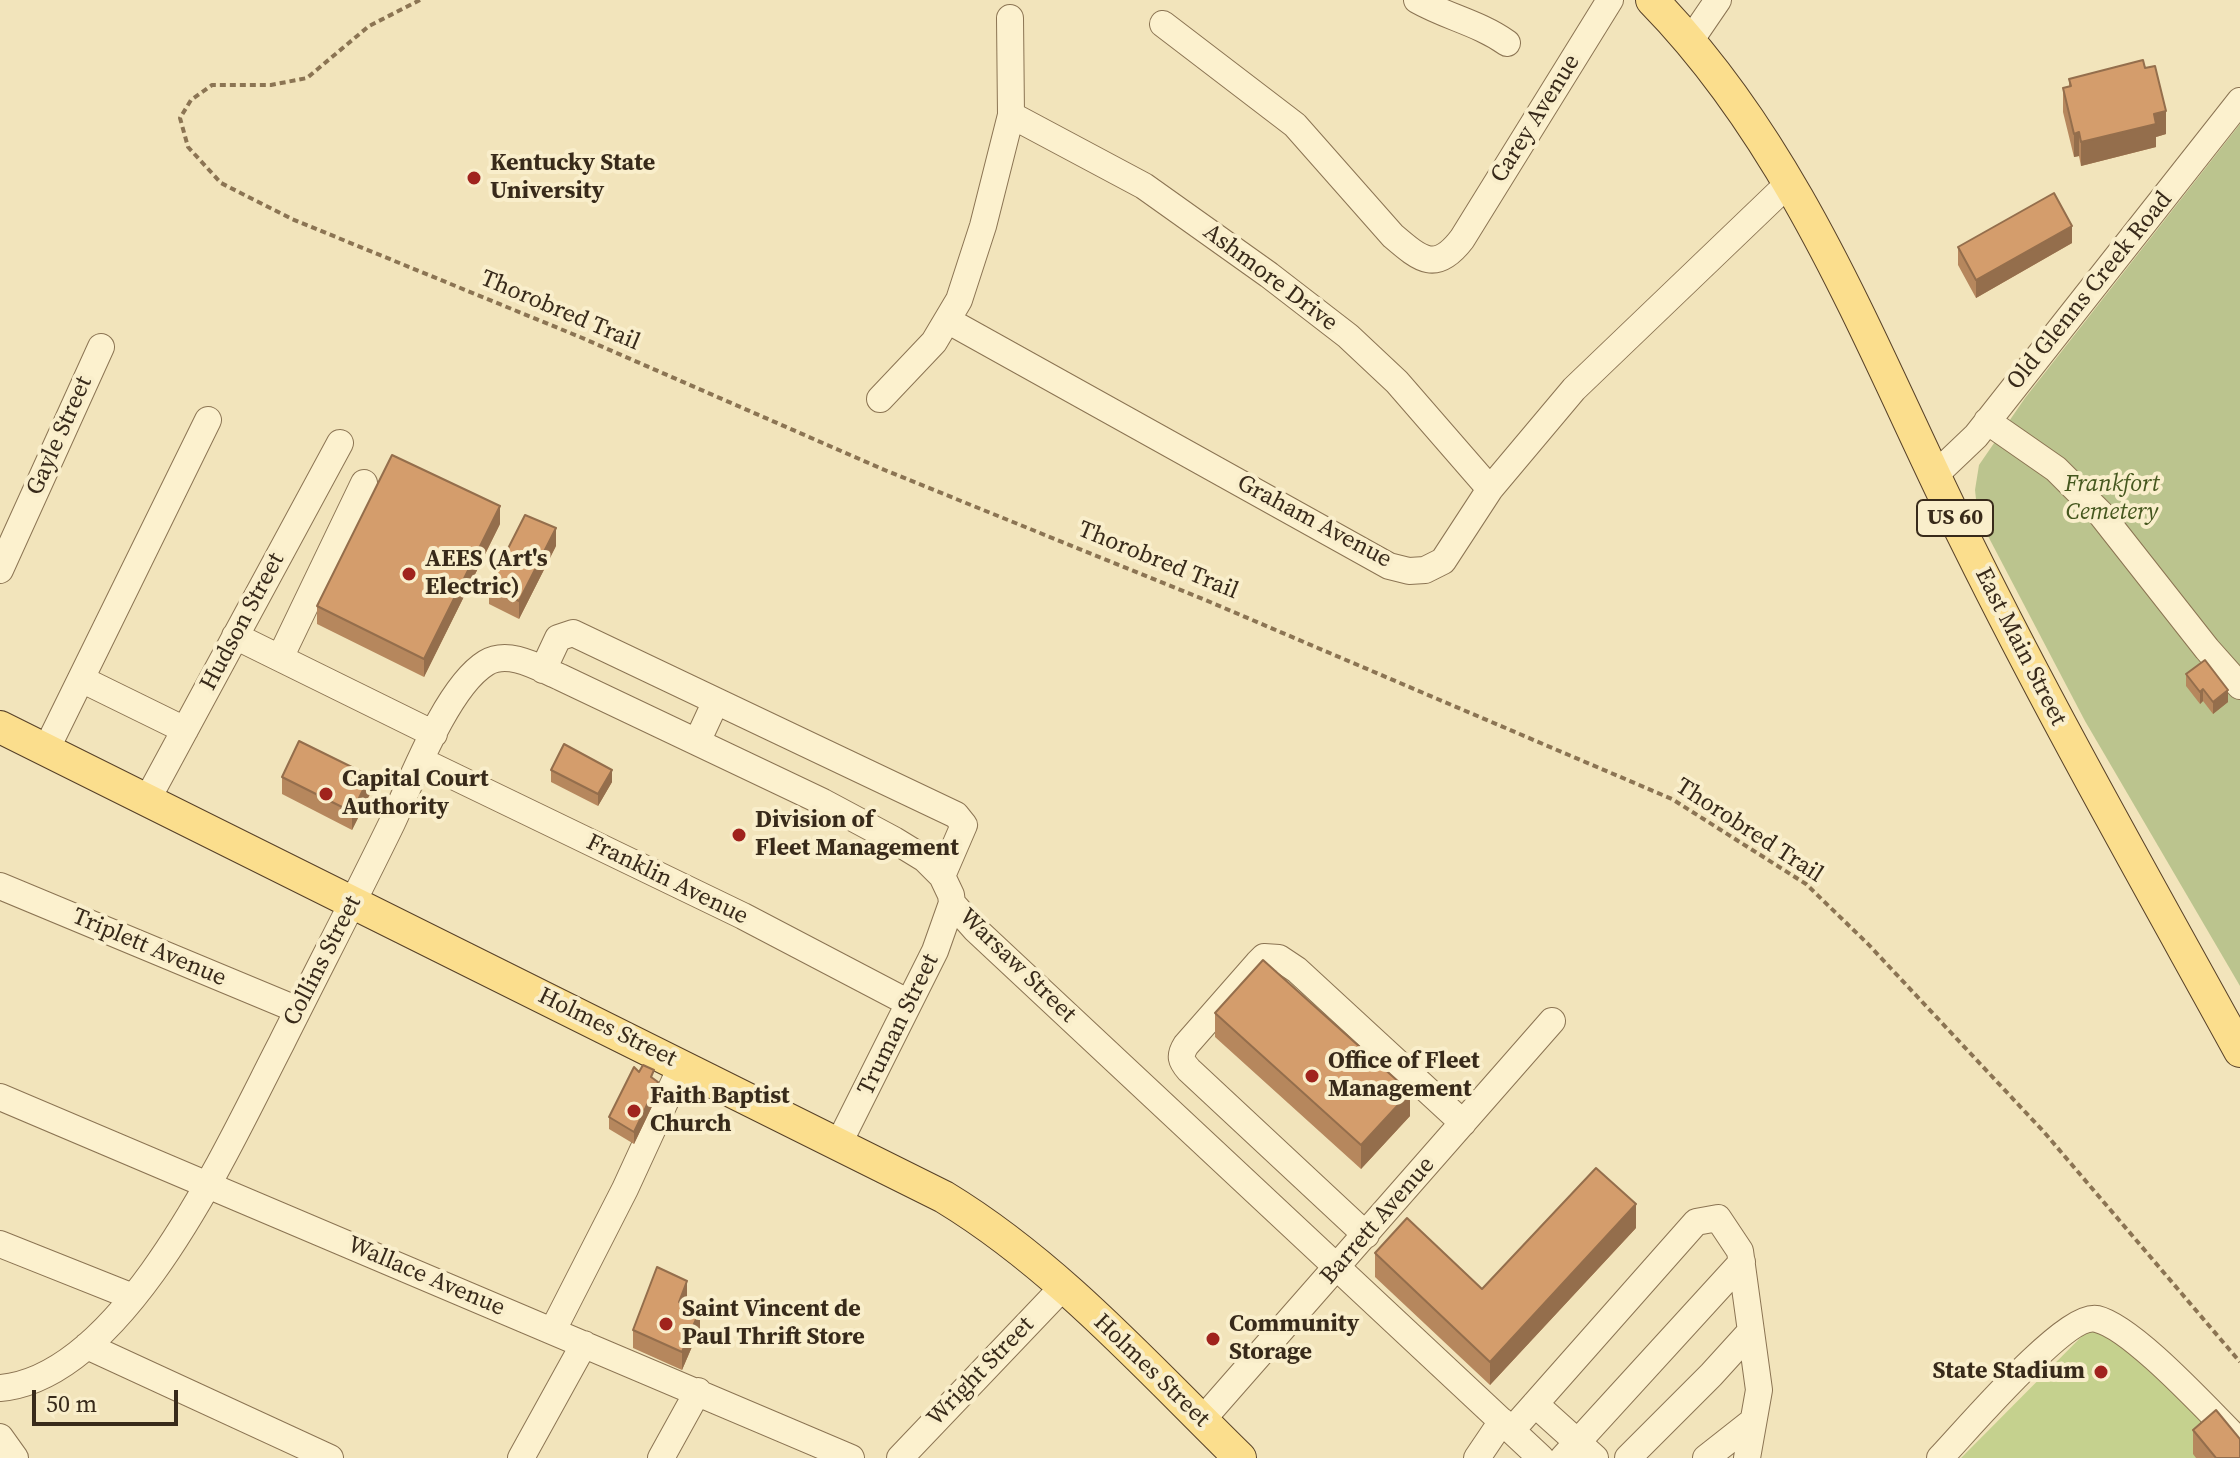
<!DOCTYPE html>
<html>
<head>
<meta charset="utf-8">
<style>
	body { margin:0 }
	#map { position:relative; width:2240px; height:1458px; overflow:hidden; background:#f2e4bb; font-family:"Source Serif 4",serif }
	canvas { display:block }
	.scale { position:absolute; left:32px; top:1390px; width:146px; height:36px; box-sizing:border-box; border:4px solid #382a1a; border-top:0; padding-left:10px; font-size:24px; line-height:28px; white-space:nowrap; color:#382a1a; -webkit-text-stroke:6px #f9eecb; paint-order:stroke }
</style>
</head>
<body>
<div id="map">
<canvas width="2240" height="1458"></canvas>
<div class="scale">50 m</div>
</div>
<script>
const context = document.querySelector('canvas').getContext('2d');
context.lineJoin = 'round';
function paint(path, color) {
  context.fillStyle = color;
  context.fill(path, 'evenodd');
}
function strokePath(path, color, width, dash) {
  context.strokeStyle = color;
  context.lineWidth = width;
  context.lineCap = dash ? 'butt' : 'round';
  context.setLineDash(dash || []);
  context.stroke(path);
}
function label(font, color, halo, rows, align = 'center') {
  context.font = font + ' "Source Serif 4",serif';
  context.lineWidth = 8;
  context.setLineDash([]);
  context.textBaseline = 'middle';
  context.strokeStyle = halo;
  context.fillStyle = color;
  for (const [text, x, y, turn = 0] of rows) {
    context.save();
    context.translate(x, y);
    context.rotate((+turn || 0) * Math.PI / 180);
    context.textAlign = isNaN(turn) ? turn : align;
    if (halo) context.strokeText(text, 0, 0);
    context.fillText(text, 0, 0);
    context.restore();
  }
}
paint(new Path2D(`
	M2090,1328L2125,1343L2184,1400L2237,1458H1961Z`), '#c5d18e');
paint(new Path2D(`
	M2240,124V986L2085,721L1978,517L1975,490L1979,465L2025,398Z`), '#bbc48e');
const minor = new Path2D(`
	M1417,0C1447,17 1479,23 1507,43
	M1163,24L1295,125L1393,236C1421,260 1436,273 1462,239L1610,0
	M1690,41L1718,0
	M1011,115L1144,186L1269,275L1348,336L1397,382L1490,489
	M947,320L1389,566L1409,571L1425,570L1443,561L1490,489L1574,389L1790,182
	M880,399L934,342L959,300L983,226L1011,115L1010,18
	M1987,421L2056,469L2100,513L2207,649L2240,686
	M1934,476L1976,436L2240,101
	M0,570L101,347
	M235,636L434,734
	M280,658L364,483
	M543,670L558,638L573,633L716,701L697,742
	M81,679L185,730
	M716,701L956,815L964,825L942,876
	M46,750L208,420
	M422,761L743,916L909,1003
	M147,800L340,443
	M0,886L298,1010
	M0,1097L851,1458
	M839,1143L935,951L952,903
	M1366,1235L1189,1070C1181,1061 1179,1056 1186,1045L1258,963L1264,957L1279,958L1297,970L1463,1123
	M0,1244L133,1297
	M553,1330L625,1189L682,1065
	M87,1346L330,1458
	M0,1388C126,1377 229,1144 281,1044C318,970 356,897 392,823C412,780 447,687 486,663C509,649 539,668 560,677L823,802L894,840L925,859L942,876L951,895L952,903L975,929L1541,1458
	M1535,1404L1595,1458
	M1202,1420L1552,1021
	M1512,1430L1696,1222L1718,1218L1740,1251L1759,1390L1747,1458
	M0,1437L15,1458
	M521,1458L584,1344
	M661,1458L698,1391
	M900,1458L1063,1287
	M1477,1458L1502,1421
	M1563,1458L1742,1262
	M1628,1458L1711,1375L1751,1331
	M1706,1458L1753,1421
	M1940,1458C1965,1432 2066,1312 2097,1319C2134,1328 2210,1413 2240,1442`);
const major = new Path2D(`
	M1652,0C1800,151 1874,356 1967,543C2052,715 2147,882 2240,1051
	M0,727L944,1197C1056,1265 1146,1366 1240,1458`);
strokePath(minor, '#8b7453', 28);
strokePath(major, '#574128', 34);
strokePath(new Path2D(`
	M420,0L369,26L307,78L271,85H212L191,100L180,118L188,147L221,183L292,219L580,337L887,471L1203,599L1672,799L1806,884L1868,944L2044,1132L2240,1362`), '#8b7453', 4, [6, 4]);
strokePath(minor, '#fcf1ce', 26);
strokePath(major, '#fbde8d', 32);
paint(new Path2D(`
	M2145,68L2166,134L2156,137V147L2081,166L2079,156L2074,157L2063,112V88L2069,87V79Z
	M2072,243L1976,298L1958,265V247Z
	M500,524L424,677L317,624V606Z
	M556,546L519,619L489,604V586Z
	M2186,674L2228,702L2213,714L2203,701L2200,704L2186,686Z
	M551,770L612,782L598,806L551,782Z
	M282,777L370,794L352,830L282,794Z
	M1215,1013L1410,1116L1361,1169L1215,1037Z
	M639,1072L654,1079L658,1094L634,1144L609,1129V1117Z
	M1636,1228L1490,1385L1375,1277V1253L1482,1289Z
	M687,1299L685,1304L700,1328L682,1370L633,1348V1330Z
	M2193,1430L2240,1458H2196L2193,1454Z`), '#b6875d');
paint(new Path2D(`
	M2166,111V134L2156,137V147L2081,166V142L2154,114Z
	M2079,132V156L2074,157V134Z
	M2072,226V243L1976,298V280Z
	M500,506V524L424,677V659Z
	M556,528V546L519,619V601Z
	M2203,689V701L2200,704V692Z
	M2228,690V702L2213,714V702Z
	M612,770V782L598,806V794Z
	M370,776V794L352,830V812Z
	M658,1082V1094L634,1144V1132Z
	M1410,1092V1116L1361,1169V1145Z
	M1636,1204V1228L1490,1385V1362Z
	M687,1281V1299L679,1320V1302Z
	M700,1310V1328L682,1370V1352Z`), '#946e4c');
const building = new Path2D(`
	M2143,60L2145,68L2155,66L2166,111L2154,114L2156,124L2081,142L2079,132L2074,134L2063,88L2071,86L2069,79Z
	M2054,193L2072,226L1976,280L1958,247Z
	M392,455L500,506L424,659L317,606Z
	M525,515L556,528L519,601L489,586Z
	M2205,660L2228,690L2213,702L2203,689L2200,692L2186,674Z
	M299,741L370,776L352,812L282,777Z
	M564,744L612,770L598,794L551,770Z
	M1263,960L1410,1092L1361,1145L1215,1013Z
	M643,1065L654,1070L651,1077L658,1082L634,1132L609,1117L634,1067L639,1072Z
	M1596,1168L1636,1204L1490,1362L1375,1253L1407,1218L1482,1289Z
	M657,1267L687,1281L679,1302L700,1310L682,1352L633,1330Z
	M2216,1410L2240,1439V1458H2216L2193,1430Z`);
paint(building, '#d49d6c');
strokePath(building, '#946e4c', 2);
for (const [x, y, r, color] of [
	[474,178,8,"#a0231d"],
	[409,574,8,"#a0231d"],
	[326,794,8,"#a0231d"],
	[739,835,8,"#a0231d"],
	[1312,1076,8,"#a0231d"],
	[634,1111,8,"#a0231d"],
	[666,1324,8,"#a0231d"],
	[1213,1339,8,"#a0231d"],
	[2101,1372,8,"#a0231d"]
]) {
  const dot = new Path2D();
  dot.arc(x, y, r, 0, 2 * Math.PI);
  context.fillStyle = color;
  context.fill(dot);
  strokePath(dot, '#f9eecb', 3);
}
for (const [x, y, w] of [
	[1955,518,76]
]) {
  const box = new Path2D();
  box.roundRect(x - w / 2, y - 18, w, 36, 6);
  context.fillStyle = '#f9eecb';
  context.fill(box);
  strokePath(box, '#382a1a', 2);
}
label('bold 22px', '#382a1a', null, [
	["US 60",1955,518]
]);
label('24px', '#382a1a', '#f9eecb', [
	["Carey Avenue",1536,119,-58],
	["Ashmore Drive",1270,278,37],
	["Old Glenns Creek Road",2090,291,-51],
	["Thorobred Trail",560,311,23],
	["Gayle Street",60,436,-66],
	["Graham Avenue",1314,522,28],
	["Thorobred Trail",1158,561,22],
	["Hudson Street",243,622,-62],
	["East Main Street",2020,647,63],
	["Thorobred Trail",1749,831,33],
	["Franklin Avenue",667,880,26],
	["Triplett Avenue",149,948,23],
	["Collins Street",323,961,-63],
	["Warsaw Street",1017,966,44],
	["Truman Street",899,1025,-64],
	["Holmes Street",607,1028,26],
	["Barrett Avenue",1378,1221,-49],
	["Wallace Avenue",426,1277,23],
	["Holmes Street",1151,1371,44],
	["Wright Street",981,1372,-46]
]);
label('bold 24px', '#382a1a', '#f9eecb', [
	["Kentucky State",490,164],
	["University",490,192],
	["AEES (Art's",425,560],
	["Electric)",425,588],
	["Capital Court",342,780],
	["Authority",342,808],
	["Division of",755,821],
	["Fleet Management",755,849],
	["Office of Fleet",1328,1062],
	["Management",1328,1090],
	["Faith Baptist",650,1097],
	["Church",650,1125],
	["Saint Vincent de",682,1310],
	["Paul Thrift Store",682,1338],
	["Community",1229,1325],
	["Storage",1229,1353],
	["State Stadium",2085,1372,"right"]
], 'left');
label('italic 24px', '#45571e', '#f9eecb', [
	["Frankfort",2112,485],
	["Cemetery",2112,513]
]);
</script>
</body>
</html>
